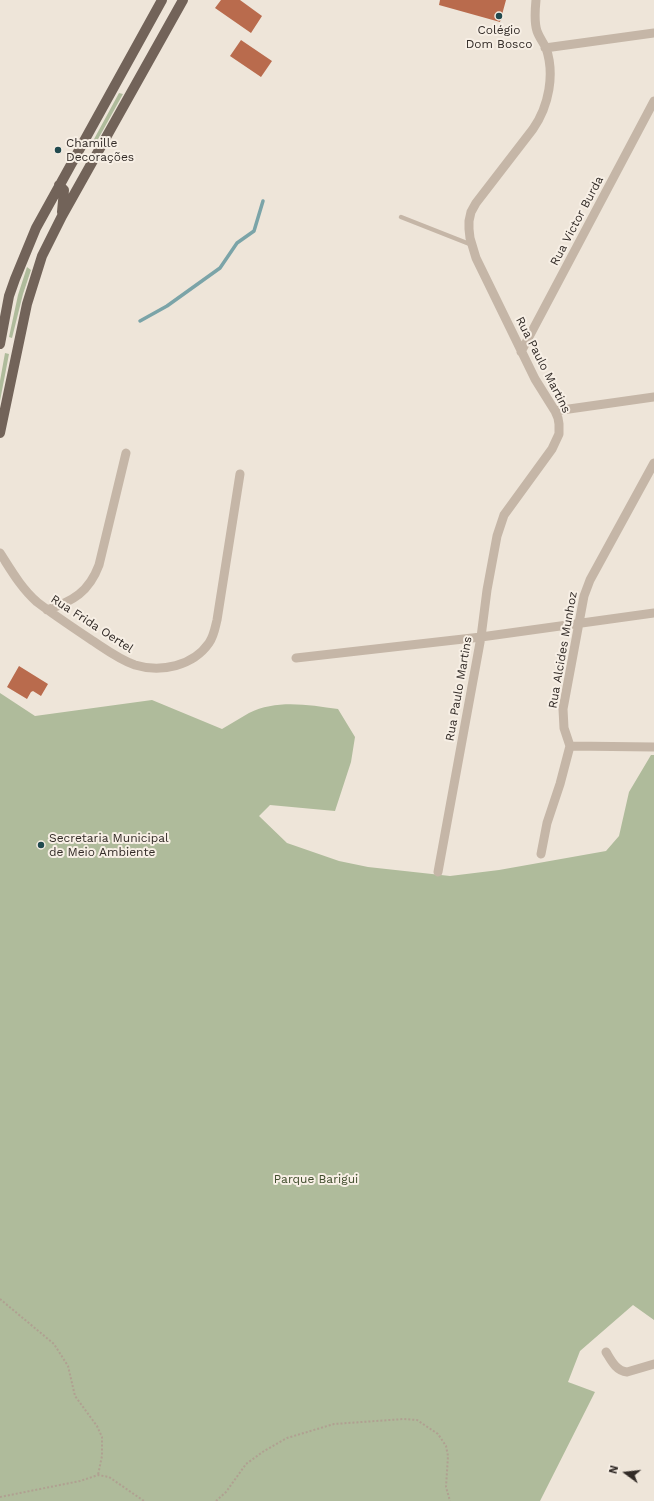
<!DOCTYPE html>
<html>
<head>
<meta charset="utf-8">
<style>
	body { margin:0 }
	#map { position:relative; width:654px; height:1501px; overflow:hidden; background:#eee5d9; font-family:"Work Sans",sans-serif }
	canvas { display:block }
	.north { position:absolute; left:606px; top:1453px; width:40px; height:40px; -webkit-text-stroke:3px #f7efe5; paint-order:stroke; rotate:285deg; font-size:11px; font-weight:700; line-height:16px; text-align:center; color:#322b27 }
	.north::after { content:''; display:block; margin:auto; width:14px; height:18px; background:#322b27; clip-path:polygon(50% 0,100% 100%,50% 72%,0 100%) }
</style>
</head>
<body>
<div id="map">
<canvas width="654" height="1501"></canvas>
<div class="north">N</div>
</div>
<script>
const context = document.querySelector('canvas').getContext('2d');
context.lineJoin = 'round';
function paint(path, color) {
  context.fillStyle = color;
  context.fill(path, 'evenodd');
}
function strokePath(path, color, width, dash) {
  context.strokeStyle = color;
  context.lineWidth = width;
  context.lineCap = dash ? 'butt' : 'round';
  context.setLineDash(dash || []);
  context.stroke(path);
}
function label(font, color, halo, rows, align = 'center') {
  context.font = font + ' "Work Sans",sans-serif';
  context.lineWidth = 4;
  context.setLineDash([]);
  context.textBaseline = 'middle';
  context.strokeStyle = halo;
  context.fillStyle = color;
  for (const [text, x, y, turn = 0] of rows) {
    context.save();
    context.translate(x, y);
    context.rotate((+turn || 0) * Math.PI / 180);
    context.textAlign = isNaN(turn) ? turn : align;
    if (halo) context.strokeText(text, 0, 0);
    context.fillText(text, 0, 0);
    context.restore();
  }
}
paint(new Path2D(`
	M119,93L123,94L97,141H93Z
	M27,267L31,270L23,294L12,338L9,337L18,295Z
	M5,353L9,354L0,401V381Z
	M0,693L35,716L152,700L222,729C231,724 240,718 249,713C277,699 309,705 338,709L355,737L351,762L335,811L270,805L259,816L287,843L339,861L368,867L450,876L499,870L606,851L619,836L629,792L651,755H654V1320L633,1305L580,1351L568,1382L595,1392L540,1501H0Z`), '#afbb9b');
strokePath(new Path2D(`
	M140,321L167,306L220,268L237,243L254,231L263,201`), '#7ba4a8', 3.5);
paint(new Path2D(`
	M221,0H240L262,16L251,33L215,8Z
	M440,0H506L500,22L439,5Z
	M241,40L272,61L261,77L230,56Z
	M19,666L48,684L41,696L33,691L31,692L27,699L7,687Z`), '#b96b4d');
strokePath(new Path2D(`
	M0,1299L54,1344L68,1366L75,1396L97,1426L102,1437V1456L98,1475
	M0,1497L80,1481L98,1475L109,1477L144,1501
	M216,1501L226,1492L246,1464L264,1451L287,1438L334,1424L404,1419L417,1420L438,1434L446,1446L448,1456L446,1487L450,1501`), '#b0a091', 2, [2, 2]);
strokePath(new Path2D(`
	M401,217L472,245`), '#c5b6a7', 4.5);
strokePath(new Path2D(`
	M545,48L654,33
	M521,352L654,101
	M555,411L654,397
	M0,553C11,570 21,588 37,602C54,615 72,627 90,639C104,648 118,659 135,665C161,673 193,666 209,643C214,636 215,628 217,620L240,474
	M47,610C73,601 89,592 99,565L126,453
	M296,658L481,637L654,613
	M570,746L654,747
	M541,854L547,823L560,784L570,746L564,728L563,709L584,596L590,580L654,463
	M438,872L481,637L487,590L497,536L504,515L552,449L559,434V424L558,418L555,411L535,379L476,258L470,238L469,229V221L471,212L476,203L533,129C549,106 555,74 546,48C543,42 539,37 537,31C534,22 535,10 536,0
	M606,1352C611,1360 616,1371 627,1372L654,1364`), '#c5b6a7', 9);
strokePath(new Path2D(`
	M59,185L64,190L62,212
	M0,344L9,296L15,279L36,228L162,0
	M0,433L27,304L42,256L62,216L183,0`), '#726359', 10);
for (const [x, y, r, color] of [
	[499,16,4,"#214a4f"],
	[58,150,4,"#214a4f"],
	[41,845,4,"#214a4f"]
]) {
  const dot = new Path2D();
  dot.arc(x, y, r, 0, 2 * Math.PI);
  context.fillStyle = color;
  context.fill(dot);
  strokePath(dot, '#f7efe5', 1.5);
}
label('12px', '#322b27', '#f7efe5', [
	["Colégio",499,30,"center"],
	["Dom Bosco",499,44,"center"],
	["Chamille",66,143],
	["Decorações",66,157],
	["Secretaria Municipal",49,838],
	["de Meio Ambiente",49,852]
], 'left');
label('12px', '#322b27', '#f7efe5', [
	["Rua Victor Burda",577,221,-62],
	["Rua Paulo Martins",543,365,63],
	["Rua Frida Oertel",92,624,33],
	["Rua Alcides Munhoz",563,650,-80],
	["Rua Paulo Martins",459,689,-80]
]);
label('12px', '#404d2d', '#f7efe5', [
	["Parque Barigui",316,1179]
]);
</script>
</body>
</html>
